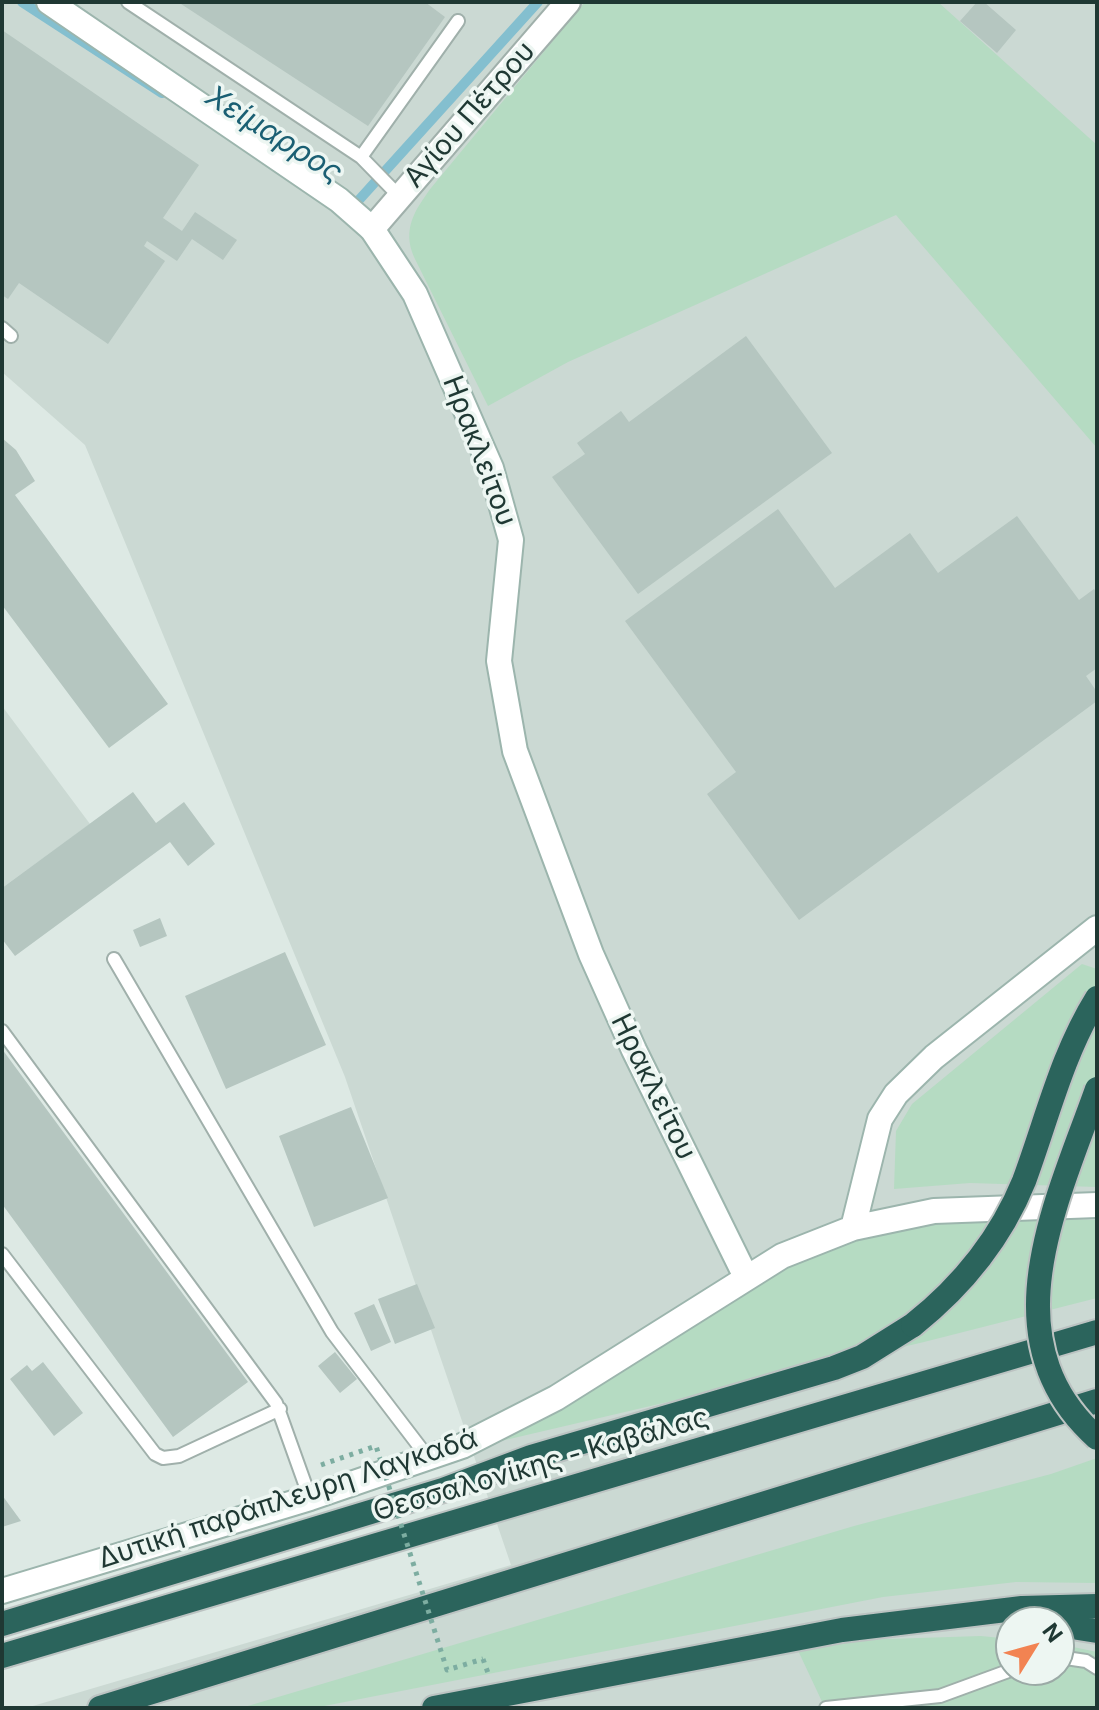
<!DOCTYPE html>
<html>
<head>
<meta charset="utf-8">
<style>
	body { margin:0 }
	#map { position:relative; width:1099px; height:1710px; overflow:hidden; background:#dde9e4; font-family:Inter,sans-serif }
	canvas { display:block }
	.frame { position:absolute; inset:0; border:4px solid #1f3833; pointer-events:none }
	.north { position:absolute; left:995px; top:1606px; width:80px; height:80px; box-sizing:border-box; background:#edf6f2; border:2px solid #9baaa6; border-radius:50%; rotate:53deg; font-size:22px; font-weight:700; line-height:32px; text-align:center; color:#1f3833 }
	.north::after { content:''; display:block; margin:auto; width:28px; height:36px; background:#f28352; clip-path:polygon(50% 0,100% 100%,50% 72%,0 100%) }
</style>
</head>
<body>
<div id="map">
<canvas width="1099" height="1710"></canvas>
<div class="frame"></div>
<div class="north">N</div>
</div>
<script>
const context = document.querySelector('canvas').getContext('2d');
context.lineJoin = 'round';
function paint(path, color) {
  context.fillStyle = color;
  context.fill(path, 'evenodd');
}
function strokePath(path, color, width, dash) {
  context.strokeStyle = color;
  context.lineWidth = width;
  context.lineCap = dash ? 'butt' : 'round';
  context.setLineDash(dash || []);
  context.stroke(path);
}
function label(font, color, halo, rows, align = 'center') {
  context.font = font + ' Inter,sans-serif';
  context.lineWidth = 7;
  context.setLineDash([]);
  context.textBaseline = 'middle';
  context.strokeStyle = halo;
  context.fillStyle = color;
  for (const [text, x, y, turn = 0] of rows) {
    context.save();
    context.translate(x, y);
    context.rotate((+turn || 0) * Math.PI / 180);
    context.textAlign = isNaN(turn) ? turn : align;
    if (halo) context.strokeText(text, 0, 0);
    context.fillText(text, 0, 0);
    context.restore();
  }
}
paint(new Path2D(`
	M2,2H1097V1708H26L511,1565L345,1077L85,445L2,372ZM1011,1622H1059V1670H1011Z
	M2,706L90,824L2,888Z`), '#cbd9d3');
paint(new Path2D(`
	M585,2H938L1097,145V448L896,215L568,362L488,406L414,257C402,229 415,210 431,188Z
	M1082,964L1097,969V1187L970,1183L894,1189L896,1131L912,1104Z
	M984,1216L1097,1220V1298L924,1342L501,1441L664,1338L838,1240Z
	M1097,1458V1583L1016,1582L883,1597L314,1708H241L854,1526L1051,1474Z
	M981,1636L1011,1639V1670H1059V1644L1097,1652V1708H825L794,1642Z`), '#b5dbc2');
strokePath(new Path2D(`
	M22,2L162,93
	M345,203L358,201L538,2`), '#84bfcf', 10);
paint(new Path2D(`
	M178,2H425L445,17L368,126Z
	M977,2H984L1016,30L997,53L960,21Z
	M2,30L199,165L163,218L182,231L195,212L237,240L223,260L192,239L177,261L147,241L144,246L165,261L108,344L19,283L8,299L2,295Z
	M746,336L832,453L638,594L552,477L585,454L577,443L621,411L629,422Z
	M2,438L16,450L35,481L15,495L168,704L109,748L2,605Z
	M778,509L835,588L910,533L938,573L1017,516L1079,600L1094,589L1097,594V668L1086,676L1097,692V701L799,920L707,794L736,772L625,621Z
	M133,792L156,823L184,802L215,844L188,866L170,842L15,956L2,939V888Z
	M160,918L167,936L140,947L133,930Z
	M285,952L326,1045L226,1089L185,996Z
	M2,1049L248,1382L173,1437L2,1204Z
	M351,1107L388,1198L314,1227L279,1136Z
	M417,1284L435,1328L395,1344L378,1299Z
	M374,1304L391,1342L371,1351L354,1313Z
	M335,1352L357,1379L340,1393L318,1366Z
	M43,1362L83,1413L54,1436L10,1379L27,1365L32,1371Z
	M2,1495L21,1521L2,1527Z`), '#b5c6c0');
const lane = new Path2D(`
	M128,2L361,157
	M400,197L361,157L458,21
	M2,328L11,336
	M114,959L332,1332L429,1459
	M2,1031L276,1403L310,1498
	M2,1254L155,1454L163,1458L179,1456L280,1409
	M1059,1657L1086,1661L1097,1668
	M826,1708L940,1696L1011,1670`);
const street = new Path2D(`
	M372,229L568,2`);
const secondary = new Path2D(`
	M49,2L339,200L372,229L415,294L491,468L511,540L499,661L515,751L591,954L634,1050L746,1277
	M853,1228L880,1119L896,1094L934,1057L1097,928
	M2,1591L310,1498L462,1446L556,1398L782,1256L853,1228L934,1211L1097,1205`);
const highway = new Path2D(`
	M2,1624L443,1490L531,1457L834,1368L862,1357L913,1325
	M1059,1625L1097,1631
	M2,1656L1097,1332
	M100,1708L1097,1401
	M434,1708L842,1630L1022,1608L1097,1606`);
strokePath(lane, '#a0b0ab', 16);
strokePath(street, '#a0b0ab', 28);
strokePath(secondary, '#9cb5ad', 28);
strokePath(highway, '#bcc3c2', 28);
strokePath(new Path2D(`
	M483,1659L488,1673`), '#7dada1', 5, [4, 6]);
strokePath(lane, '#fff', 12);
strokePath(street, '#fff', 24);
strokePath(secondary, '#fff', 24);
strokePath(highway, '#2b645c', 24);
const highwayBridge = new Path2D(`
	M1097,1089C1057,1202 987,1340 1097,1438
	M913,1325C962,1286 1000,1240 1024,1181C1047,1119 1062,1054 1097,998`);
strokePath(highwayBridge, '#bcc3c2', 28, []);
strokePath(new Path2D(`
	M321,1465L376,1446L447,1670L483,1659`), '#7dada1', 5, [4, 6]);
strokePath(highwayBridge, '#2b645c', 24);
label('28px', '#1f3833', '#edf6f2', [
	["Αγίου Πέτρου",470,115,-49],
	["Ηρακλείτου",479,451,69],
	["Ηρακλείτου",653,1087,64],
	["Θεσσαλονίκης - Καβάλας",541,1465,-16],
	["Δυτική παράπλευρη Λαγκαδά",288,1499,-18]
]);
label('italic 30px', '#1a5f73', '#edf6f2', [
	["Χείμαρρος",274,135,32]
]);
</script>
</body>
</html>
